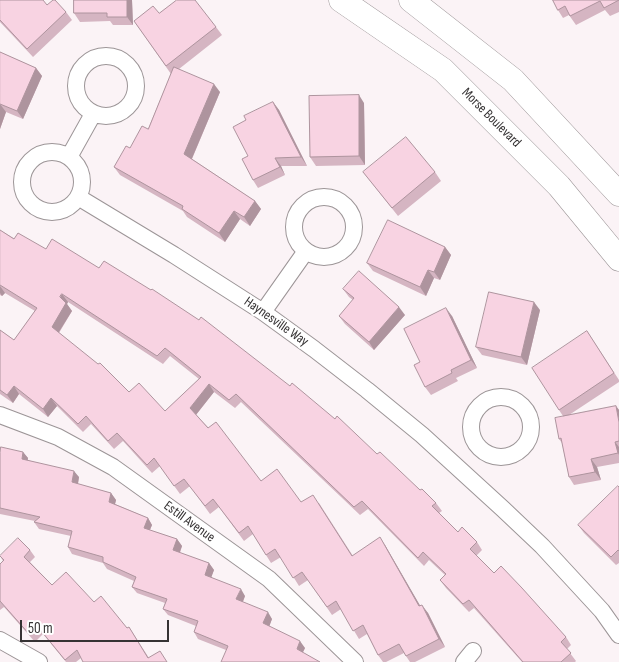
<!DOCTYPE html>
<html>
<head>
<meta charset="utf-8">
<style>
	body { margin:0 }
	#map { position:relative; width:619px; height:662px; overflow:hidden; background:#fbf3f6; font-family:"Sofia Sans Condensed",sans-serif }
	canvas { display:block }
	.scale { position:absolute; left:20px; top:620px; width:149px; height:22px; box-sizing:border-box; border:2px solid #363334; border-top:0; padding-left:6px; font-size:15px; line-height:18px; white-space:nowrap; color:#363334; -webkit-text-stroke:4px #fff; paint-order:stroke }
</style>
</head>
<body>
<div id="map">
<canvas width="619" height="662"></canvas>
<div class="scale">50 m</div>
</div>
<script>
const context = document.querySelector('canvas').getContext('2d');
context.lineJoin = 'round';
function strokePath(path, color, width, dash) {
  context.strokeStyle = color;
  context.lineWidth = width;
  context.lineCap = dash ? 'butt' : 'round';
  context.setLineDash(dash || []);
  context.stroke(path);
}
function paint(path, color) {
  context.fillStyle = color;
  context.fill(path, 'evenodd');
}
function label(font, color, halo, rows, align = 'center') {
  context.font = font + ' "Sofia Sans Condensed",sans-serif';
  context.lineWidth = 4.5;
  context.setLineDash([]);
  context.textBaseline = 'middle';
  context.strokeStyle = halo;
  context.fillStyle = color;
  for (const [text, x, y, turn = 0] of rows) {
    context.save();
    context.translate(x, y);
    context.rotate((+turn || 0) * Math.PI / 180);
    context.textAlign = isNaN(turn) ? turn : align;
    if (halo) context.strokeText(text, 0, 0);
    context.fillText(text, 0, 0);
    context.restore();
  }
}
const street = new Path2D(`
	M76 86a30 30 0 1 1 60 0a30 30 0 1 1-60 0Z
	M22 182a30 30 0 1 1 60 0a30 30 0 1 1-60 0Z
	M69,157L93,114
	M78,197L174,255L263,312L314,349L367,390L422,435L503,509L542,546L602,611L619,635
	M294 227a30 30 0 1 1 60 0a30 30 0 1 1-60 0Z
	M263,312L306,251
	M471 427a30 30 0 1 1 60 0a30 30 0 1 1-60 0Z
	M0,415L58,437L113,467L269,579L355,662
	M0,640L39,662
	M464,662L473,651`);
const secondary = new Path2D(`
	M341,0L443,70L559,186L619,259
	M411,0L513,80L619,194`);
strokePath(street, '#9c9597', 18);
strokePath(secondary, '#9c9597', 25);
strokePath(street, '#fff', 16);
strokePath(secondary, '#fff', 24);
paint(new Path2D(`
	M0,0L47,5L66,12L72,20L33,57L0,22Z
	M132,0L133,25H113L110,21L80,22L74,13Z
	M553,0H619V12L610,16L605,10L576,25L569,15L563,18L558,10Z
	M159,13L216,27L222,35L179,69L220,92L192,159L255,201L261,209L250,226L240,219L225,242L187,217L183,211L120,175L114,167L130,148L148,129L171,74L134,21Z
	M0,52L36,68L42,76L23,119L6,112L0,129Z
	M273,102L279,110L307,166H281L285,175L258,188L253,180L246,120Z
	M364,103L365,165L316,166L310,157Z
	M363,172H435L441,181L398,216Z
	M0,230L377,454L436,503L442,511L439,513L458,532L477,542L482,550L476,556L494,573L566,637L571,645L567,649L576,661L575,662H522L474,608L469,612L446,588L440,580L445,575L429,560L424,566L368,509L360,515L241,402L235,408L214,392L196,415L261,481L301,502L319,503L353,556L385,545L420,606L428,613L445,647L415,662H410L404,653L386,662H383L378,655L367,634L359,639L341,609L332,615L308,580L299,586L281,557L271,563L253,534L244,541L219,507L210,514L190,486L180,494L160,466L152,473L123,441L114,449L91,424L83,432L57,406L48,417L19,394L13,403L0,394V330L14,340L35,311L5,293L2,296L0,295ZM68,302L163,364L170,356L199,379L165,411L129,392L59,333L72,311L67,304Z
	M445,247L451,255L440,280L434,278L426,296L373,271L367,263Z
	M343,289L405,315L374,350L345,324L339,316L353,300L349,297Z
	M540,310L527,365L482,355L476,347Z
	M452,316L477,368L456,378L458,381L431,395L425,387L420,362Z
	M587,331L619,380V382L569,415L616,406L619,410V463L597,467L601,480L574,485L569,477L562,443L559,439L563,416L559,410Z
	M23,452L28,458V460L79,477L78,484L111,493L116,500L115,504L148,518L152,525L150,530L177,539L182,546L180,553L209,563L214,570L211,577L245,596L243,602L272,619L269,626L305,648L303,652L226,650L198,639L194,632L196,626L168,615L163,609L165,603L137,593L132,587L134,581L107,569L103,563L72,554L68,547L71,536L39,529L34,522L35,521L0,514V453Z
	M619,487V563L616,565L584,533L578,525Z
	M30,550L35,557L30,562L52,585L94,602L127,628L129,627L149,658L168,662L81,658L76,662H66L43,634L35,642L4,607L0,610V564L3,561L0,556Z`), '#d5b5c2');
paint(new Path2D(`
	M127,0H132L133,25L127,17Z
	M36,68L42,76L23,119L17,111Z
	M214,84L220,92L190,163L184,154Z
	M359,95L364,103L365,165L359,156Z
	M273,102L279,110L307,166L301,157Z
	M0,104L6,112L0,129Z
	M275,158L281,166L285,175L280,167Z
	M255,201L261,209L250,226L244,217Z
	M234,211L240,219L225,242L219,233Z
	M445,247L451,255L440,280L434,272Z
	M428,270L434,278L426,296L420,287Z
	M0,286L5,293L2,296L0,293Z
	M62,294L68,302L67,304L72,311L57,335L52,327L60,297Z
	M534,302L540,310L527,365L521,357Z
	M399,307L405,315L374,350L369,342Z
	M446,308L452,316L477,368L471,360Z
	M209,384L214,392L195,416L190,408Z
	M14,386L19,394L13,403L7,395Z
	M51,398L57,406L48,417L43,409Z
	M616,406L619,410V422Z
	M615,442L619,447V455L618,453Z
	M23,452L28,458L26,466L22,459Z
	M591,459L597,467L601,480L595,472Z
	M74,471L79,477L77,489L72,482Z
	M111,493L116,500L114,508L109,502Z
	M148,518L152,525L148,534L144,528Z
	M380,537L385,545L425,614L419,606Z
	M177,539L182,546L178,557L173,550Z
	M209,563L214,570L210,581L205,575Z
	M241,589L245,596L241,606L236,599Z
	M422,605L428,613L445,647L439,639Z
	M268,612L272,619L268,630L263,623Z
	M300,641L305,648L301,656L297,649Z`), '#ae949e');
const building = new Path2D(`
	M0,0H43L47,5L53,0H55L66,12L27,49L0,20Z
	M74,0H127V17H107V13H74Z
	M177,0H195L216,27L166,66L134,21L153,6L159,13Z
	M553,0H619L604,8L600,1L570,16L565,6L558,10Z
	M0,52L36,68L17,111L0,104Z
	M174,67L214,84L184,154L255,201L244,217L234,211L219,233L182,209L183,206L114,167L126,146L130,148L142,126L148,129Z
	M359,95V156L310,157L309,96Z
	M273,102L301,157L275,158L280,167L253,180L242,159L248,156L233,127L246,120L244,116Z
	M406,137L435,172L392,208L363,172Z
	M388,220L445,247L434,272L428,270L420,287L367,263Z
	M0,230L14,239L18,233L46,249L52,239L99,268L104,261L151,290L152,289L199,320L201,317L290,386L292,383L335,419L337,416L377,454L380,452L420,490L422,489L436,503L432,506L458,532L462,527L477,542L470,549L494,573L501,566L522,588L566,637L561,642L571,653L561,662H523L469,600L463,604L440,580L446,574L423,552L418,558L362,501L354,507L236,394L229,400L209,384L190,408L208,428L216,422L261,481L277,469L301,502L313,495L352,556L380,537L419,606L422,605L439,639L406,656L399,644L378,655L363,625L353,631L336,601L327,607L302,572L293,578L275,549L266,555L248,526L239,533L213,499L205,506L184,479L174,486L154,458L147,465L117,433L108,441L86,416L78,424L51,398L43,409L14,386L7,395L0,390V330L14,340L37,308L0,285ZM62,294L157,356L165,348L201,377L165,411L139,383L129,392L100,363L98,364L52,327L66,303L60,297Z
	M359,271L399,307L369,342L339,316L354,298L343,289Z
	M489,292L534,302L521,357L476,347Z
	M446,308L471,360L451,370L452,373L425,387L414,365L420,362L404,329Z
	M587,331L614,373L559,410L532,368Z
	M616,406L619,422V441L615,442L618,453L591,459L595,472L569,477L561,438L559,439L555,418Z
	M1,447L23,452L22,459L74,471L72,482L111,493L109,502L148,518L144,528L177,539L173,550L209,563L205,575L241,589L236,599L268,612L263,623L300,641L297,649L320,662H221L228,646L194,632L198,621L163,609L167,599L132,587L136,577L103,562V557L68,547L72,531L34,522L40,517L0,508V453Z
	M618,486L619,487V551L618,550L611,557L578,525Z
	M18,538L30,550L24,557L52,585L66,572L94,602L101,596L127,628L129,627L148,658L160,651L167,662H83L77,650L65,660L38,627L30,635L0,601V564L4,560L0,556Z`);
paint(building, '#f8d3e2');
strokePath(building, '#ae949e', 1);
label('14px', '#363334', '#fff', [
	["Morse Boulevard",491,118,45],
	["Haynesville Way",276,322,35],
	["Estill Avenue",189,522,36]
]);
</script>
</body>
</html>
